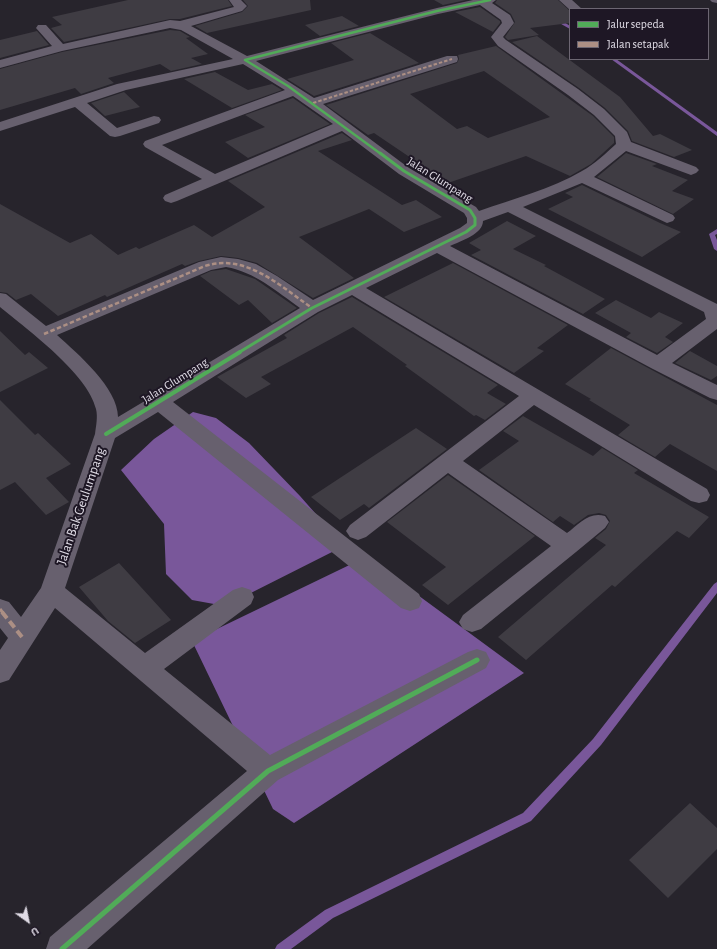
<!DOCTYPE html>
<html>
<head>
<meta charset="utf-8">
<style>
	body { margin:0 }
	#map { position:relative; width:717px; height:949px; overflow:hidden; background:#27242c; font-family:"Alegreya Sans",sans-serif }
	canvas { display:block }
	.legend { position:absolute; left:569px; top:8px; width:140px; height:52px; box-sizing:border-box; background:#1e1725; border:1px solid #6c6672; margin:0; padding:5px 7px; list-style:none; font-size:12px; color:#e0dce6 }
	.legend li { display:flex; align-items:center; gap:8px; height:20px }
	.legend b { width:20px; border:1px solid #6c6672 }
	.north { position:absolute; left:8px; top:901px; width:40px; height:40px; -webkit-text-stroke:3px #1e1725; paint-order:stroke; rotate:147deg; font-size:11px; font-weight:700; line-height:16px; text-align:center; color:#e0dce6 }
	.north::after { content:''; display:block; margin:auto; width:14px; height:18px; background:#e0dce6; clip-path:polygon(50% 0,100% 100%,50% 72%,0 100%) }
</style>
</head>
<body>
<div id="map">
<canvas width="717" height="949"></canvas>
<ul class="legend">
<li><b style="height:5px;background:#51ab58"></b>Jalur sepeda</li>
<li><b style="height:5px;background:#ac8f84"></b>Jalan setapak</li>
</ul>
<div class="north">U</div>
</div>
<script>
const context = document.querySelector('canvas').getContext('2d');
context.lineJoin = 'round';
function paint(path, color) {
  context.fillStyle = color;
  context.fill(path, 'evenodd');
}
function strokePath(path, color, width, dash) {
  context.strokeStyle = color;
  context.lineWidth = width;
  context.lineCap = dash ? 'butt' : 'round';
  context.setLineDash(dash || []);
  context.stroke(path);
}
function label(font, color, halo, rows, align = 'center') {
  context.font = font + ' "Alegreya Sans",sans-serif';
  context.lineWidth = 4;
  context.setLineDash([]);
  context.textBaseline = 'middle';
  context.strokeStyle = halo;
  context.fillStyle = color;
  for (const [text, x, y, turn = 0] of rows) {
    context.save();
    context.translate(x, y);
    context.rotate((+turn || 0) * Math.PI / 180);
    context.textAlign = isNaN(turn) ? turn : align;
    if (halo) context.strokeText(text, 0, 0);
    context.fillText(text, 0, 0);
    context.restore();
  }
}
paint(new Path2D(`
	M193,412L216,418L249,443L300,496L344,546L225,606L192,600L166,574L164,524L121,470L154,439Z
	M366,557L524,673L294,823L273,809L192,641Z`), '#79579a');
paint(new Path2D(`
	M554,18H558L570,26V29L554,20Z
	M611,59H616L717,132V136Z
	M717,229V234L715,235L717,240V251L714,249L709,234Z
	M717,582V593L601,745L531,821L333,918L291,949H275L277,945L325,910L523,813L593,739L714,584Z`), '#79579a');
paint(new Path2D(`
	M128,0H228L232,6L180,19H170L64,42L51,28L62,25L52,17Z
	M243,0H310L311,10L207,33L195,26L242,12L248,6Z
	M434,0H466L443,5Z
	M497,0H558L570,11V23L530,28L539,35L508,40L505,37L515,22L511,14L495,3Z
	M480,7L500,21V23L493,32L455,12Z
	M342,16L359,26L320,36L305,25Z
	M170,30L180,31L190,37L186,38L208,54L191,58L202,64L171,71L160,64L108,78L114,83L81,94L75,88L0,110V69L62,52Z
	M37,31L49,45L0,58V40Z
	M370,33L419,63L314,96L287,79L354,60L331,43Z
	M537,36L620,97L653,136L660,134L692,150L674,157L632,141L628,131L605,108L579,88L512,42Z
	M496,46L593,116L614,137V143L591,164L570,176L526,156L448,183L374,133L368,135L326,105L457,63L459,59L458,55ZM484,71L550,117L488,138L467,126L457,129L410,94Z
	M215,72L248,90L272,84L282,90L232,108L184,79Z
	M124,92L140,107L105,116L91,103Z
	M293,98L330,124L248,158L225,142L265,127L245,115Z
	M342,133L352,140L318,151L402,205L416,200L442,217L404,232L369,209L299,237L354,278L313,298L257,263L238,258L221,256L199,261L185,266L182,264L107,297L105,295L58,316L31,294L16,300L7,293L0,292V204L70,243L91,234L118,255L136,247L139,249L194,225L212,237L265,207L228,181Z
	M626,153L657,164L652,166L688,180L672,191L694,199L673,214L597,177Z
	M582,185L660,223L681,232L642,257L548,209L573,197L565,193Z
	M507,221L536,236L513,249L546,265L544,266L605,299L583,314L471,255L481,250L469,243Z
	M453,263L568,325L537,348L544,351L514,373L384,297Z
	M226,269L255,279L297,308L272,323L248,300L239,305L200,276L211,271Z
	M352,297L498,385L487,393L506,404L485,420L476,415L474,416L405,366L407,365L353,327L261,377L271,384L246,398L217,377L287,338L284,335L319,313Z
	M616,300L651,318L659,312L683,323L665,337L673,342L657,353L626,337L631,333L595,313Z
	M0,331L25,355L29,352L48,368L0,392Z
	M611,348L717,405V471L670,444L655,457L618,435L630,425L589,400L591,399L565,384Z
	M690,351L717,366V376L711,380L675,363Z
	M0,400L35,435L38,433L71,464L46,478L69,502L46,515L15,482L0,490Z
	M523,416L593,456L602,448L638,470L634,473L709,517L689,538L677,531L615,587L612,585L526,660L498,637L606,545L595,538L606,529L610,521L606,515L599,513L588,515L574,525L560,516L553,522L479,470L519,441L503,431Z
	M416,428L447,449L369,508L364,504L340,520L311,497Z
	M448,475L535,536L448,605L422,585L446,567L387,522Z
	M119,563L171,620L135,643L108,621L79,587Z
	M690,803L717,828V849L668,898L629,860Z`), '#3f3c43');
paint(new Path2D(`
	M229,0H241L247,6L242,11L191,26L247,56L437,8L473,0H496L492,3L510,15L514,23L503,37L506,40L578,89L604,109L627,132L631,142L696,167L699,170L696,173L691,175L626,151L594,177L673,215L675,218L673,221L667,223L582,183L523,207L717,304V329L672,363L717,385V400L710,398L651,368L437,253L366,288L707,489L710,495L707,501L699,503L691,501L534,405L463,461L567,533C579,524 589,511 605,516L609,522L605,528L576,552L481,629L472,632L463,629L459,622L463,615L551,546L448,473L366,537L358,540L350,537L346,531L350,525L519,396L352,295L318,312L173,402L419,594L422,601L419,608L410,611L401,608L158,412L115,438L65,588L145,653L233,590L242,587L251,590L254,597L251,604L164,669L270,755L468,652L477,649L486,652L490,660L486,668L278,780L87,949H46L50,937L247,771L55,608L9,680L0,683V650L8,638L0,628V599L9,602L21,617L41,588L95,434C96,426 98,417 96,409C88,374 28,330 0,307V293L6,294L46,326L199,262L221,257L238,259L256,264L277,276L313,300L460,228L467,223V218L464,213L399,174L342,131L177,201L171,203L165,201L163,198L165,195L202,179L145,147L143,144L145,141L285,90L243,64L126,90L87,103L117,128L154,116L159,117L161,120L159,123L120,136L115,137L110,136L75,107L0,131V122L117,84L233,59L181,30L170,28L62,51L0,68V60L52,46L36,28L38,25H46L63,44L170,20L180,21L234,7ZM480,5L501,20L502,23L491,37L498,46L568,95L594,115L615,136L616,144C606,153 595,164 582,171C551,189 513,199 479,211L476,207L409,168L323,104L457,62L458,59L457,56H447L314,98L256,61L438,14ZM293,96L333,124L215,174L162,145ZM508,212L704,312L706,319L657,355L450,246C461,241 483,234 483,221ZM226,267C255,272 276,291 300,308L118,417C118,388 78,354 57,335L211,270Z
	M559,0H572L582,9L570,10Z
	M710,0H717V3L712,2Z`), '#67606e');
strokePath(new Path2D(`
	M313,103L452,59`), '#ac8f84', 2, [3.5, 2]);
strokePath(new Path2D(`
	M44,334L205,266C246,253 280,286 312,308`), '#ac8f84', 2.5, [4.5, 2.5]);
strokePath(new Path2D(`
	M0,609L3,613`), '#ac8f84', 3, [6, 3]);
strokePath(new Path2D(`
	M2,612L22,637`), '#ac8f84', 4, [8, 4]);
strokePath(new Path2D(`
	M381,154L288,86L245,60L437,11L490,0`), '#51ab58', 2.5);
strokePath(new Path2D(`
	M238,353L312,308L466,232L475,225V218L470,210L404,171L380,153`), '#51ab58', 3);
strokePath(new Path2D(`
	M106,434L240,352`), '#51ab58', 4);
strokePath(new Path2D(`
	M62,949L268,771L477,660`), '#51ab58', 5);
label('12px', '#e0dce6', '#1e1725', [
	["Jalan Glumpang",440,180,32],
	["Jalan Glumpang",175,381,-32]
]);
label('14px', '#e0dce6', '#1e1725', [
	["Jalan Bak Geulumpang",81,506,-71]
]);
</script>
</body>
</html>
